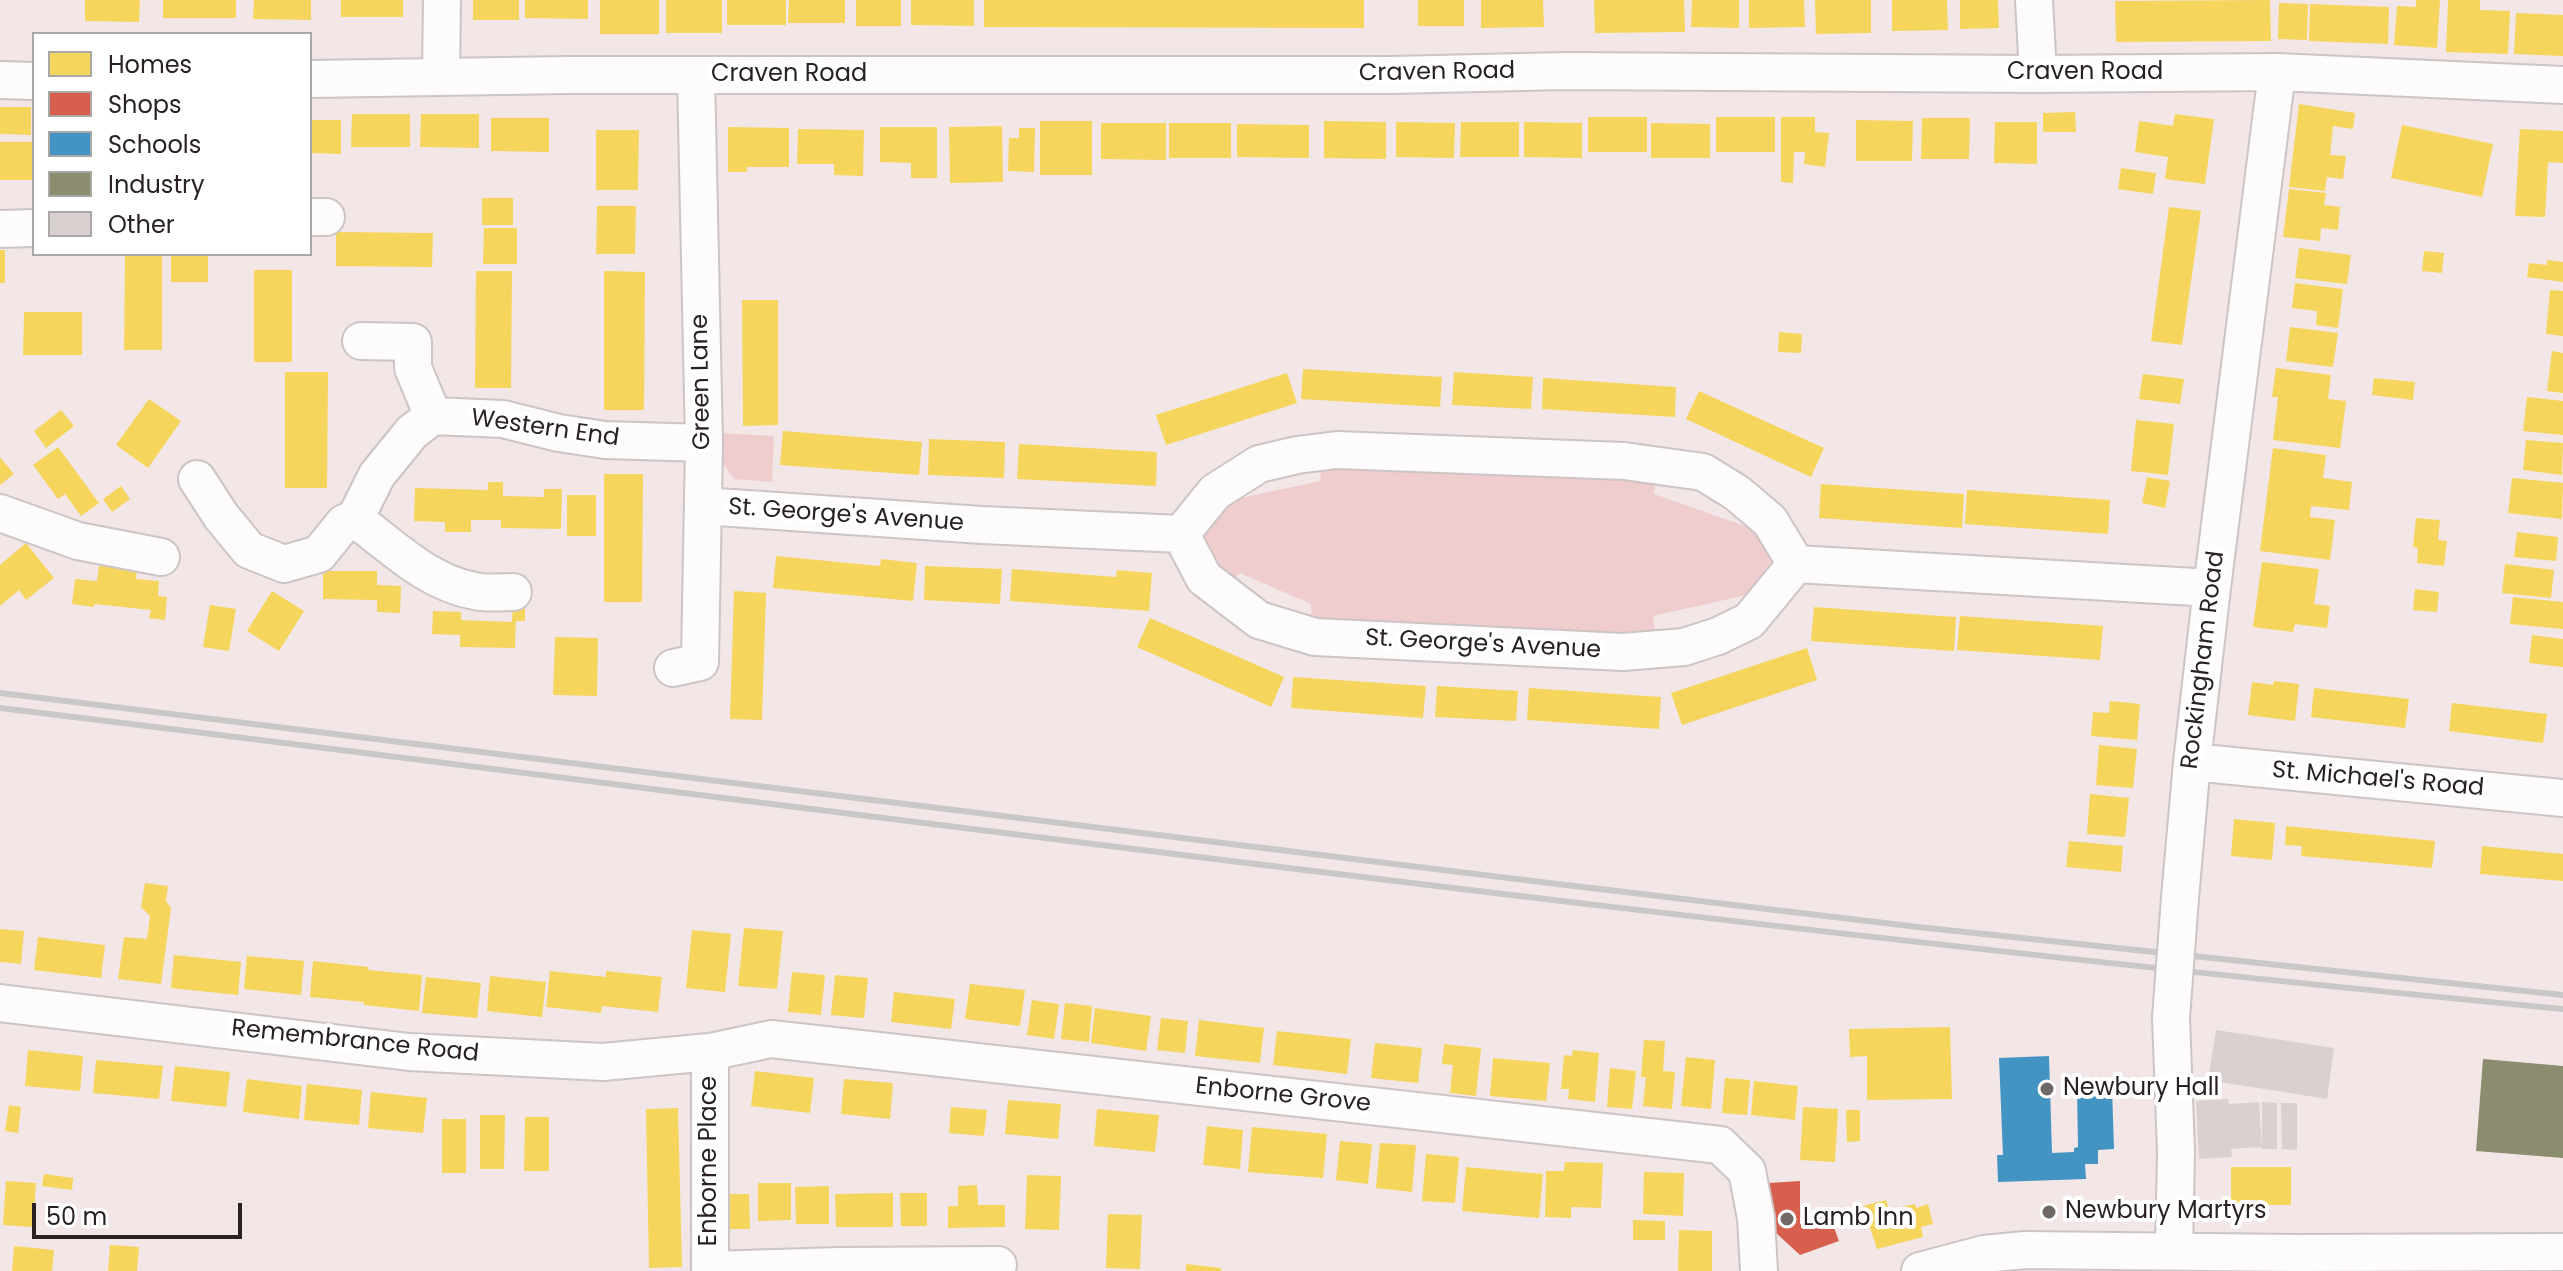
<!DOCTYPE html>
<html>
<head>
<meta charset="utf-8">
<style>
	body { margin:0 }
	#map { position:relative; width:2563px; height:1271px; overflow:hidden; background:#f2e6e7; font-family:Poppins,sans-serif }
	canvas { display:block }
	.legend { position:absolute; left:32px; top:32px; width:280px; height:224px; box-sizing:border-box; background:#fff; border:2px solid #aaa7a7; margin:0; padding:10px 14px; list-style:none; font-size:24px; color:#2a2222 }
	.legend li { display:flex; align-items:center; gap:16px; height:40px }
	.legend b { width:40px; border:2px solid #aaa7a7 }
	.scale { position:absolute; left:32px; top:1203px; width:210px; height:36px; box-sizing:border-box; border:4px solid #2a2222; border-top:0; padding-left:10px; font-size:24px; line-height:28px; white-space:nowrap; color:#2a2222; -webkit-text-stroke:6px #fff; paint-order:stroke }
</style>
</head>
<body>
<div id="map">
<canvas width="2563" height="1271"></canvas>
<ul class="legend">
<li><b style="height:22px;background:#f6d55c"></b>Homes</li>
<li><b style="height:22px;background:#d6604d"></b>Shops</li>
<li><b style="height:22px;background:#4393c3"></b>Schools</li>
<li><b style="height:22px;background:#8c8c6e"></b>Industry</li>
<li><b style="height:22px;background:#d9d0d0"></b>Other</li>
</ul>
<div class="scale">50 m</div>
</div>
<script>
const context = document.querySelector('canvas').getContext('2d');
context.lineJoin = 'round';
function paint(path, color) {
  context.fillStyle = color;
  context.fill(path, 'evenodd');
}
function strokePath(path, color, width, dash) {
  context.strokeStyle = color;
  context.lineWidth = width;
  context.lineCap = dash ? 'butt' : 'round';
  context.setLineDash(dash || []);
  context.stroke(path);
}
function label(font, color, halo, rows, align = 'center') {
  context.font = font + ' Poppins,sans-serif';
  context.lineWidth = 8;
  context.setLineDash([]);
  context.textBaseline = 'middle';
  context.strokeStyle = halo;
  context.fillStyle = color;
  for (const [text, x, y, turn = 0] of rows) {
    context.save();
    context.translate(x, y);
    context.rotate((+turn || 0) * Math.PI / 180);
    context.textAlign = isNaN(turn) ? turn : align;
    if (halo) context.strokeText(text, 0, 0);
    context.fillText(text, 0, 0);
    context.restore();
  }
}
paint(new Path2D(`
	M719,433L774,436L772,482L734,479L717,455Z
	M1322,459L1656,473L1654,494L1762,532C1778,560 1773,565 1760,592L1653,616L1656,637L1312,622L1311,604L1240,573L1230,583L1216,571L1200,536L1218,503L1320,481Z`), '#efccce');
paint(new Path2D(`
	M85,0H140L139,22L85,21Z
	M163,0H236V18H163Z
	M254,0H311V20L253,19Z
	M341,0H403V17H341Z
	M473,0H519V20H473Z
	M525,0H588V19L525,18Z
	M600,0H659V34H600Z
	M666,0H722V33H666Z
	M727,0H786V25H727Z
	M789,0H845V23H788Z
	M856,0H901V26H856Z
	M911,0H974V26L911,25Z
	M984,0H1364V28L984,27Z
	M1418,0H1464V26H1418Z
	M1481,0H1543L1544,27L1481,28Z
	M1594,0H1684L1685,32L1595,33Z
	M1692,0H1739V28L1691,27Z
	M1749,0H1804L1805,27L1749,28Z
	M1815,0H1871V33L1816,34Z
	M1892,0H1947L1948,30L1892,31Z
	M1960,0H1998L1999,28L1960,29Z
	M2270,0L2271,41L2116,42L2115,1Z
	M2416,0H2440L2437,48L2394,45L2397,6L2416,7Z
	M2448,0H2480V10L2510,11L2508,54L2446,52Z
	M2279,3L2308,4L2307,40L2278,39Z
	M2310,4L2389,7L2388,44L2309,41Z
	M2516,13L2563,15V56L2514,54Z
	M2299,104L2355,113L2353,129L2333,126L2330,155L2346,156L2343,179L2327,177L2325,191L2289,187Z
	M0,107H31V135L0,134Z
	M2075,112L2076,132H2043V113Z
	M352,114H410V147H351Z
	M421,114H479V148L420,147Z
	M2175,114L2214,119L2205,184L2165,179L2168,157L2135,152L2139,121L2173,126Z
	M1588,117H1647V152H1588Z
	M1716,117H1775V152H1716Z
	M1781,117H1815V132L1829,133L1825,167L1804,164L1805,152H1794L1793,183L1781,182Z
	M491,118H549V152L491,151Z
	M1922,118H1970L1969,159H1921Z
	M310,120H341V154L310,153Z
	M1856,120L1913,121L1912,161H1856Z
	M1040,121H1092V175H1040Z
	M1324,121L1386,122V159L1324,158Z
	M1396,122L1455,123L1454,158L1396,157Z
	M1461,122H1519V157H1460Z
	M1524,122L1582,123V158L1524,157Z
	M1995,122H2037V164L1994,163Z
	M1101,123H1166V160L1101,159Z
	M1169,123H1231V158H1169Z
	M1651,123L1710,124V158H1651Z
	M1237,124L1309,125V158L1237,157Z
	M2402,125L2493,144L2482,197L2391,178Z
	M1002,126L1003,182L950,183L949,127Z
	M728,127L789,128V167H747V172H728Z
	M880,127H937V178H911V163L880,162Z
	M1019,128H1035L1034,172L1008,171L1009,138H1019Z
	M798,129L864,130L863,176L834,175V164H797Z
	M2520,129L2563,131V163L2548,162L2545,217L2515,216Z
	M596,130H639L638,190H596Z
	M0,142H34V180H0Z
	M2121,168L2156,173L2153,194L2118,189Z
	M2289,189L2326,193L2324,205L2340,207L2338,230L2321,228L2320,241L2283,237Z
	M482,198H513V225H482Z
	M597,206H636L635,254H596Z
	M2169,207L2201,211L2182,345L2151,341Z
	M484,228H517V264H483Z
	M336,232L433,233L432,267L336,266Z
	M2299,248L2351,255L2347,284L2295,278Z
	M0,250H5V283H0Z
	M2424,251L2444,253L2442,273L2422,271Z
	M125,254H162V350H124Z
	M171,254H208V282H171Z
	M2547,260L2563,262V282L2527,277L2529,263L2547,265Z
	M254,270H292V362H254Z
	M476,271H512L511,388H475Z
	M604,271L645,272L644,410H604Z
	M2295,283L2343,289L2338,328L2316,325L2317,311L2292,308Z
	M2550,290L2563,291V336L2546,334Z
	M742,300H778V425L743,426Z
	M24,312H82V355H23Z
	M2290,327L2338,333L2333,367L2286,361Z
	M1779,332L1802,334L1801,353L1778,352Z
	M2552,351L2563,353V393L2547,391Z
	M2276,368L2331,375L2328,399L2346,401L2340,448L2273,440L2278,397H2272Z
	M1303,369L1442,377L1440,407L1301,399Z
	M285,372H328L327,488H285Z
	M1454,372L1533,377L1531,409L1452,405Z
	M1287,373L1297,403L1166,445L1156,415Z
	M2143,374L2184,379L2180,404L2139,399Z
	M1543,378L1676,387L1675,417L1542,409Z
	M2374,378L2415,382L2413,400L2372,395Z
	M1699,391L1824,448L1811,477L1686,419Z
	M2527,397L2563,401V435L2523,431Z
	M149,399L181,421L148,468L116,445Z
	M61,410L74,426L46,448L34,431Z
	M2136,420L2174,424L2168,475L2131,471Z
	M783,431L922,442L919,475L780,465Z
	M929,439L1005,442L1004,478L928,475Z
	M2526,440L2563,443L2562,475L2523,470Z
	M1019,444L1157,452L1156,486L1017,479Z
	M58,447L99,503L81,516L65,494L58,499L33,465Z
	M2273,448L2326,455L2323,478L2352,482L2349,510L2311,506L2310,517L2335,520L2330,560L2260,551Z
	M0,457L14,474L0,485Z
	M604,474H643L642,602H604Z
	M2147,477L2170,481L2165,508L2142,503Z
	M2512,478L2563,483L2562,519L2508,513Z
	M488,482H503V496L544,497V489H562L561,529L501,528V520H471V532H445V522L414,521L415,488L488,490Z
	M1821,484L1964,494L1962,528L1819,518Z
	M121,486L130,499L112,512L103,499Z
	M1967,490L2110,500L2108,534L1965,524Z
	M567,495H596V536H567Z
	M2416,518L2440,520L2438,540L2447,541L2444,566L2417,563L2418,548L2413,547Z
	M2517,532L2558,537L2556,561L2514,557Z
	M26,543L54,578L26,600L19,590L0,606V565Z
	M776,556L880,566L881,559L917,563L913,601L773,588Z
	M2262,562L2319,569L2314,604L2330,606L2327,628L2295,624L2293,632L2253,627Z
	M2505,564L2554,570L2551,598L2502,593Z
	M99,566L137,570L136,579L159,581L158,596L167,597L165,620L149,618L151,610L94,604V607L72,604L75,579L97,581Z
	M925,566L1002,569L1000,604L924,600Z
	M1012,569L1116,577L1117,570L1152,573L1149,611L1010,601Z
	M323,571H377V585L401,586L400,613L377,612V600L323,599Z
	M2415,589L2439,592L2437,612L2413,610Z
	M272,591L304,611L279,651L247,631Z
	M734,591L766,593L762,720L730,719Z
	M2513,597L2563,602V629L2510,624Z
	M513,601H525V621H516L515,648L460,647V635L432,634L433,611L461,612V620L512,622Z
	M210,605L236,609L229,651L203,647Z
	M1814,607L1956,617L1954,651L1811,641Z
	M1960,616L2103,626L2100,660L1957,650Z
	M1150,618L1284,677L1271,707L1137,647Z
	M2532,635L2563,639V667L2529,663Z
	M555,637L598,638L597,696L553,695Z
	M1807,648L1817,680L1682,725L1671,693Z
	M1293,677L1426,686L1423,718L1291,708Z
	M2274,681L2299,684L2295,721L2248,715L2252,682L2273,685Z
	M1437,686L1518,691L1516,721L1435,717Z
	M1529,688L1661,697L1659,729L1527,720Z
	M2314,688L2409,699L2405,728L2311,717Z
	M2110,701L2140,704L2137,740L2091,736L2093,712L2109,713Z
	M2452,703L2547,714L2543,743L2449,731Z
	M2099,745L2137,749L2133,788L2096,785Z
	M2090,794L2129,798L2125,837L2087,834Z
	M2234,819L2275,823L2272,860L2231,856Z
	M2286,826L2435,841L2432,868L2301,856L2302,846L2285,845Z
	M2069,841L2123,846L2121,872L2066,867Z
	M2482,846L2563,854V881L2480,874Z
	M145,883L168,886L166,901L171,908L161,984L118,979L124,937L147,939L150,916L141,907Z
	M744,928L783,931L777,989L738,986Z
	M0,929L24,931L21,964L0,962Z
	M692,930L731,934L725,992L686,988Z
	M38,937L105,945L101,978L34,970Z
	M174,955L241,962L238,995L171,988Z
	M247,956L304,961L301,995L244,989Z
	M313,961L369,967L368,970L422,975L419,1011L364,1005V1002L310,997Z
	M550,971L606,977V971L662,977L658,1012L602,1006L601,1013L546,1007Z
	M792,972L825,975L821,1015L788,1012Z
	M835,975L868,978L864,1018L831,1015Z
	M490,976L546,982L542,1017L487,1011Z
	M426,977L481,983L477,1018L422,1013Z
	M970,984L1025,990L1020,1026L965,1019Z
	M894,992L955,999L951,1029L891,1022Z
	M1032,1000L1059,1004L1054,1039L1027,1035Z
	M1065,1003L1092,1006L1089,1042L1061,1039Z
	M1095,1008L1151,1016L1146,1051L1091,1043Z
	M1161,1018L1188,1021L1185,1053L1157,1050Z
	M1199,1020L1264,1028L1260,1063L1195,1056Z
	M1950,1027L1952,1099L1867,1100V1056L1850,1057L1849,1029Z
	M1277,1031L1351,1039L1347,1074L1273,1065Z
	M1644,1040L1665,1041L1663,1071L1675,1072L1672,1109L1643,1106L1646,1077H1641Z
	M1375,1043L1422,1048L1418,1083L1371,1078Z
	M1444,1044L1481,1048L1476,1096L1450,1093L1453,1065L1442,1064Z
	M28,1050L83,1056L80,1091L25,1086Z
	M1573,1050L1599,1053L1595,1102L1568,1099L1569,1089H1561L1564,1055L1572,1056Z
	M1686,1057L1715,1060L1711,1109L1681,1106Z
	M1493,1058L1550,1063L1546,1101L1490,1096Z
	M96,1060L163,1066L159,1099L93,1093Z
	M175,1066L230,1072L226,1107L171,1101Z
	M1610,1068L1636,1071L1632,1109L1607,1107Z
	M755,1071L814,1078L810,1113L751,1106Z
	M1725,1078L1750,1080L1747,1115L1722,1113Z
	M247,1079L302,1086L299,1119L243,1112Z
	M844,1079L893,1083L890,1119L841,1114Z
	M1754,1081L1798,1086L1795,1120L1751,1115Z
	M307,1084L362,1090L359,1125L304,1120Z
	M371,1092L427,1098L423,1133L368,1128Z
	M1008,1100L1061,1104L1058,1139L1005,1134Z
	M9,1105L21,1107L18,1133L5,1131Z
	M951,1107L987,1110L984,1136L949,1133Z
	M1803,1107L1838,1109L1835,1162L1800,1160Z
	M678,1108L682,1267L649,1268L646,1109Z
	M1097,1109L1159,1115L1155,1152L1094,1146Z
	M1846,1110H1860V1141L1847,1142Z
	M480,1115H505L504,1169H480Z
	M525,1117H549V1171H524Z
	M442,1119H466V1173H442Z
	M1207,1126L1243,1130L1240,1169L1203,1165Z
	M1252,1127L1327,1134L1323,1178L1248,1172Z
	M1340,1141L1372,1144L1368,1184L1336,1180Z
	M1380,1143L1416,1145L1412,1192L1376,1188Z
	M1426,1154L1459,1157L1455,1203L1422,1201Z
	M1565,1162L1603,1163L1601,1208L1571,1207V1218L1545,1217L1546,1171H1564Z
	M1466,1167L1543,1174L1539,1218L1462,1211Z
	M2231,1167H2291V1205H2231Z
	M1644,1172L1684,1173L1683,1216L1643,1214Z
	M44,1174L73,1178L72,1190L42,1186Z
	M1027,1175L1061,1176L1059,1230L1025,1229Z
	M6,1181L36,1183L33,1227L3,1225Z
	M758,1183H791V1220L758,1221Z
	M977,1185L978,1205H1005V1227L948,1228V1206H958V1186Z
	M829,1186V1224H796L795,1187Z
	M893,1193V1227H836L835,1194Z
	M900,1193H927V1226H901Z
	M727,1194H749L750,1229H728Z
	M1886,1200L1889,1210L1915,1204L1916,1208L1928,1204L1933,1224L1921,1227L1923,1237L1877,1249L1863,1206Z
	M1108,1214L1142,1215L1140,1269L1106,1268Z
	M1633,1220L1665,1221V1240H1633Z
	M1679,1230L1712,1231V1271H1678Z
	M110,1245L139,1247L137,1271H108Z
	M14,1246L54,1250L52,1271H12Z
	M1186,1264L1221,1268V1271H1186Z`), '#f6d55c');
paint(new Path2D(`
	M1800,1181V1224L1829,1214L1839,1241L1800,1255L1775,1232L1769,1183Z`), '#d6604d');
paint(new Path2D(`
	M2049,1056L2052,1153L2074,1152V1148L2078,1147L2077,1089L2112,1088L2114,1149L2098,1150V1164H2085L2086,1179L1998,1182L1997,1155H2003L1999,1058Z`), '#4393c3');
paint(new Path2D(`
	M2483,1059L2563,1066V1158L2476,1151Z`), '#8c8c6e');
paint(new Path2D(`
	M2216,1030L2334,1048L2327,1099L2208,1080Z
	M2228,1099L2229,1104L2259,1102L2262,1147L2231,1149L2232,1157L2199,1159L2196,1101Z
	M2262,1102L2277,1103V1149H2262Z
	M2281,1103H2297V1150L2282,1149Z`), '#d9d0d0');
const minor = new Path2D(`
	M2034,0L2038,74
	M441,76L442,0
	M310,79L567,75H1392L1566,71L2038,74L2277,72L2563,85
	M0,80L34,81
	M310,217H326
	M0,229L34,228
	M361,341L413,342V368L433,416
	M197,479L221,516L249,550L284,564L319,554L344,523L355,519C392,546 428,583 475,591C487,594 501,592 513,592
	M703,506L982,525L1181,534
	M0,513L78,541L161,557
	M355,519L377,475L412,432L433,416L503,419L559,433L605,440L704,443
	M1181,534L1204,578L1259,620L1315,637L1623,652L1684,647L1718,636L1749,621L1796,564
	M1181,534L1215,492L1259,464L1297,455L1337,450L1624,461L1703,472L1737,493L1770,521L1796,564
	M1796,564L2212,588
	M673,668L700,662L704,443L696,75
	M2192,762L2563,798
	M2180,898L2192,762L2212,588L2277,72
	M0,1003L409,1052L603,1062L710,1052L771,1039L1720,1145L1747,1171L1756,1218L1759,1271
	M2171,1018L2176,1152L2174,1251
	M710,1270L840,1266L998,1265
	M710,1271V1052
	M1920,1271L1984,1254L2025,1250L2297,1253L2563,1252`);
strokePath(minor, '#cdc4c4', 40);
strokePath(minor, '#fdfbfb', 36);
strokePath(new Path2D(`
	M0,693L1541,882L1918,927L2563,995
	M0,708C854,812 1707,928 2563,1009`), '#cac7c8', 6);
const minorBridge = new Path2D(`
	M2171,1018L2180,898`);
strokePath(minorBridge, '#cdc4c4', 40, []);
strokePath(minorBridge, '#fdfbfb', 36);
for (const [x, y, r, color] of [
	[2047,1089,8,"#706767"],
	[2049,1212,8,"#706767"],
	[1787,1219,8,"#706767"]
]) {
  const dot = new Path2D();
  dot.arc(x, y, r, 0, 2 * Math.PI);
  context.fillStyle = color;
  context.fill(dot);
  strokePath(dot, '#fff', 3);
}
label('24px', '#2a2222', '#fff', [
	["Craven Road",1437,73,-1],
	["Craven Road",2085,73],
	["Craven Road",789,75],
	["Green Lane",702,382,-91],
	["Western End",545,429,8],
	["St. George's Avenue",846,516,4],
	["St. George's Avenue",1483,645,3],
	["Rockingham Road",2204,660,-83],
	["St. Michael's Road",2378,780,5],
	["Remembrance Road",355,1042,6],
	["Enborne Grove",1283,1096,6],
	["Enborne Place",710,1161,-90]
]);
label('24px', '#2a2222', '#fff', [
	["Newbury Hall",2063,1089],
	["Newbury Martyrs",2065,1212],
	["Lamb Inn",1803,1219]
], 'left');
</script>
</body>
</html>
